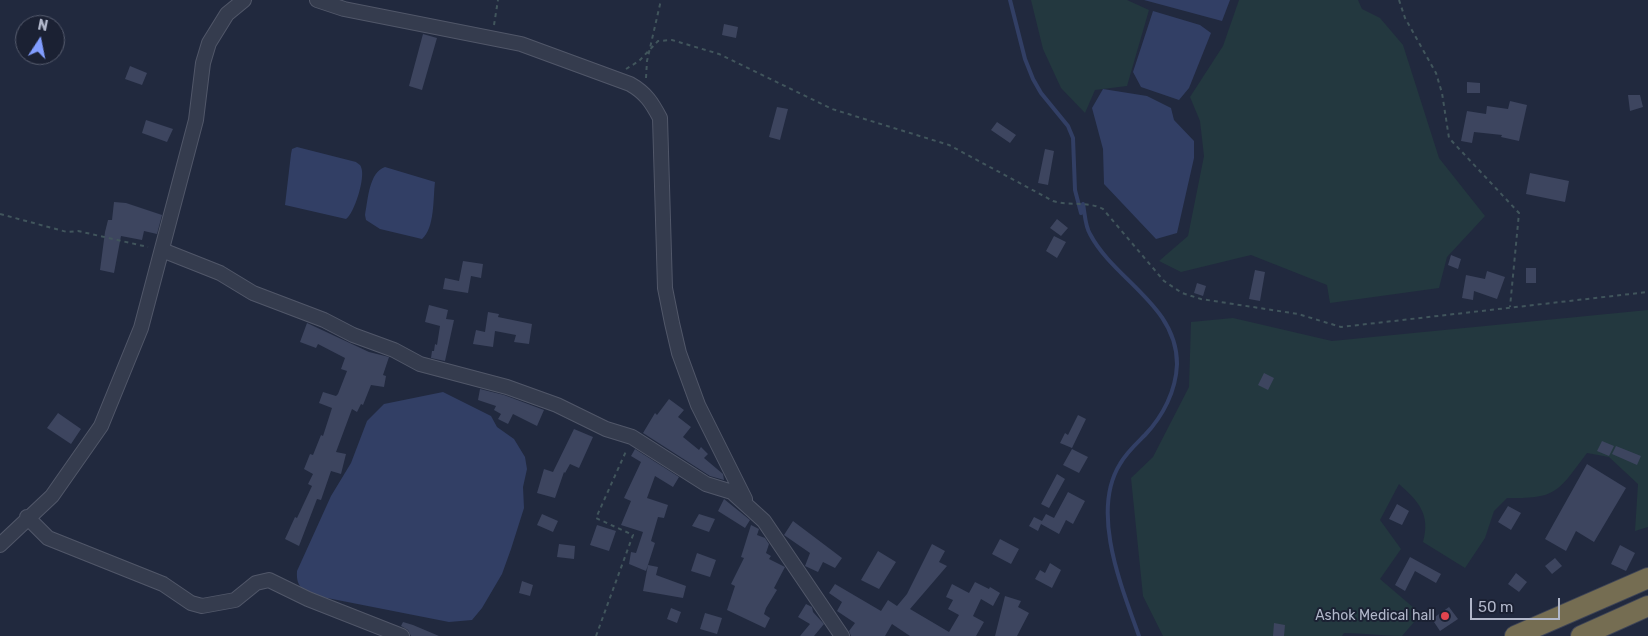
<!DOCTYPE html>
<html>
<head>
<meta charset="utf-8">
<style>
	body { margin:0 }
	#map { position:relative; width:1648px; height:636px; overflow:hidden; background:#21293e; font-family:Rubik,sans-serif }
	canvas { display:block }
	.north { position:absolute; left:15px; top:15px; width:50px; height:50px; box-sizing:border-box; background:#1b2133; border:1px solid #575d6f; border-radius:50%; rotate:11deg; font-size:14px; font-weight:700; line-height:20px; text-align:center; color:#b1b7ca }
	.north::after { content:''; display:block; margin:auto; width:18px; height:22px; background:#819dff; clip-path:polygon(50% 0,100% 100%,50% 72%,0 100%) }
	.scale { position:absolute; left:1470px; top:598px; width:90px; height:22px; box-sizing:border-box; border:2px solid #b1b7ca; border-top:0; padding-left:6px; font-size:15px; line-height:18px; white-space:nowrap; color:#b1b7ca; -webkit-text-stroke:4px #1b2133; paint-order:stroke }
</style>
</head>
<body>
<div id="map">
<canvas width="1648" height="636"></canvas>
<div class="north">N</div>
<div class="scale">50 m</div>
</div>
<script>
const context = document.querySelector('canvas').getContext('2d');
context.lineJoin = 'round';
function paint(path, color) {
  context.fillStyle = color;
  context.fill(path, 'evenodd');
}
function strokePath(path, color, width, dash) {
  context.strokeStyle = color;
  context.lineWidth = width;
  context.lineCap = dash ? 'butt' : 'round';
  context.setLineDash(dash || []);
  context.stroke(path);
}
function label(font, color, halo, rows, align = 'center') {
  context.font = font + ' Rubik,sans-serif';
  context.lineWidth = 4;
  context.setLineDash([]);
  context.textBaseline = 'middle';
  context.strokeStyle = halo;
  context.fillStyle = color;
  for (const [text, x, y, turn = 0] of rows) {
    context.save();
    context.translate(x, y);
    context.rotate((+turn || 0) * Math.PI / 180);
    context.textAlign = isNaN(turn) ? turn : align;
    if (halo) context.strokeText(text, 0, 0);
    context.fillText(text, 0, 0);
    context.restore();
  }
}
paint(new Path2D(`
	M1031,0H1127L1149,10L1127,86L1095,90L1085,113L1061,88L1043,49Z
	M1239,0H1358L1362,9L1380,18L1403,45L1439,158L1485,216L1447,257L1439,288L1330,303L1327,285L1251,255L1181,272L1159,261L1188,236L1204,156L1200,121L1190,97L1223,46Z
	M1648,310V527L1635,531L1638,484L1609,457L1587,453C1558,491 1558,499 1507,498L1494,511L1485,538L1465,568L1423,542C1431,514 1418,501 1399,484L1380,520L1401,549L1380,579L1421,614L1402,636C1382,636 1364,633 1344,633L1342,636H1163L1143,596L1131,478L1153,457L1189,387L1191,322L1233,318L1332,341Z`), '#23383f');
paint(new Path2D(`
	M1144,0H1230L1222,21Z
	M1153,11L1200,25L1211,33L1189,88L1179,100L1141,87L1133,72Z
	M1103,89L1147,96L1171,108L1174,120L1194,141V158L1177,233L1156,239L1104,184L1103,149L1092,108Z
	M297,147L356,162C357,163 361,165 361,167C366,177 354,214 346,219L285,205L291,154L292,149Z
	M385,167L435,182C433,198 435,228 422,239L380,229L366,220L365,215C368,200 369,172 385,167Z
	M443,392L491,416L497,427L514,439L525,457L527,469L523,487L524,508L511,549L502,574L482,608L472,620L449,622L317,596C303,590 296,588 297,571L331,496L351,463L367,421L384,404Z`), '#323f65');
strokePath(new Path2D(`
	M1010,0L1025,59L1033,79L1041,93L1068,126L1073,138L1075,190L1081,213L1083,204C1085,214 1085,226 1090,234C1114,280 1177,305 1177,364C1176,391 1163,416 1145,435C1136,444 1126,453 1120,464C1090,512 1122,588 1139,636`), '#323f65', 4);
paint(new Path2D(`
	M724,24L738,27L736,38L722,35Z
	M423,34L437,38L422,90L409,86Z
	M130,66L147,73L142,85L125,79Z
	M1467,82L1480,83V93H1467Z
	M1628,95H1640L1643,107L1630,111Z
	M1510,101L1527,105L1519,141L1501,137L1502,135L1474,132L1472,143L1461,141L1467,111L1486,114L1487,106L1508,109Z
	M777,107L788,109L780,140L769,137Z
	M146,120L173,129L167,142L142,133Z
	M997,122L1016,135L1010,143L991,130Z
	M1045,149L1054,151L1048,185L1038,183Z
	M1530,173L1569,181L1565,202L1526,194Z
	M114,202L126,203L162,215L157,234L144,231L142,240L121,236L114,273L100,270L105,232L108,220H112Z
	M1057,219L1068,228L1061,236L1050,228Z
	M1054,236L1066,242L1057,258L1046,251Z
	M1451,255L1461,259L1458,269L1448,265Z
	M463,261L483,264L481,278L471,276L468,293L443,289L445,278L459,281Z
	M1526,268H1536V283H1526Z
	M1255,270L1265,272L1260,301L1249,299Z
	M1487,271L1505,277L1497,299L1474,291L1473,300L1462,298L1466,275L1485,279Z
	M1197,283L1206,286L1203,296L1194,293Z
	M429,305L448,310L446,319L454,320L445,361L431,358L432,351H434L435,344L437,345L440,326L425,322Z
	M488,312L499,314L498,317L532,324L529,344L514,342L516,335L495,331L493,347L473,344L476,330L485,332Z
	M307,323L369,352L389,357L383,375L386,376L384,387L371,385L363,405L361,404L357,412L352,409L336,452L346,454L341,474L331,471L321,500L317,499L299,546L285,539L295,517L297,518L312,486L308,484L313,474L304,469L310,454L313,455L321,435L323,436L332,408L319,403L323,392L336,396L338,394L347,371L341,369L345,358L318,344L316,348L300,342Z
	M1264,373L1274,378L1268,390L1258,385Z
	M480,389L504,395L544,410L537,426L513,414L508,424L498,419L501,414L494,410L496,406L478,400Z
	M669,399L684,410L678,417L691,427L683,437L699,450L701,447L708,454L704,458L723,474L724,480L710,476L643,433L655,413L657,415Z
	M58,413L81,429L71,444L47,428Z
	M1078,415L1086,419L1072,448L1060,443L1065,433L1068,435Z
	M574,429L593,437L579,468L570,464L565,473L564,472L555,498L537,493L544,469L553,472Z
	M1602,441L1614,446L1609,456L1597,451Z
	M1616,446L1641,456L1637,465L1612,454Z
	M635,449L679,477L673,487L655,476L647,498L668,505L664,518L658,517L651,541L655,543L646,571L629,564L631,552L636,553L643,532L621,525L631,501L624,498L641,462L631,456Z
	M1072,449L1088,457L1079,473L1063,465Z
	M1587,464L1626,488L1594,542L1576,531L1566,551L1545,539Z
	M1057,474L1065,479L1049,508L1041,504Z
	M1068,492L1085,501L1073,524L1066,520L1059,534L1041,524L1038,531L1029,526L1034,517L1042,521L1046,514L1054,518Z
	M724,499L750,520L745,528L718,511Z
	M1397,504L1409,511L1402,525L1389,519Z
	M1508,506L1521,513L1511,530L1498,522Z
	M542,514L558,521L553,532L537,525Z
	M699,514L715,519L709,532L692,526Z
	M793,521L842,558L835,568L823,562L818,572L805,566L810,553L784,535Z
	M597,525L616,531L609,551L590,545Z
	M751,525L759,529L757,535L765,538L769,544L766,553L771,556L769,559L785,567L774,588L777,590L766,608L764,614L770,618L765,628L727,610L735,586L731,584L744,558L741,557Z
	M1000,539L1019,549L1011,564L992,554Z
	M559,544L575,546L574,559L557,557Z
	M932,544L945,551L939,562L947,566L910,609L949,632L959,615L948,609L953,600L946,597L952,584L969,593L975,582L989,589L990,587L1000,593L993,606L981,599L973,616L984,622L976,636H910L892,624L885,636H851L849,631L855,623L837,611L842,602L829,593L835,584L881,611L888,600L897,606L907,594Z
	M1620,545L1635,553L1626,571L1611,564Z
	M878,551L896,562L879,589L861,580Z
	M697,553L716,560L710,577L691,571Z
	M1410,557L1441,574L1436,583L1415,571L1405,591L1395,585Z
	M1555,558L1562,566L1552,574L1545,566Z
	M1050,563L1061,570L1052,588L1035,579L1040,570L1045,573Z
	M648,565L658,567L656,575L686,586L683,598L643,591Z
	M1516,573L1527,582L1519,592L1508,584Z
	M522,581L533,585L530,596L519,593Z
	M1005,596L1021,601L1018,607L1029,613L1017,636H995Z
	M806,604L812,607L813,612L824,624L814,636H800L810,624L798,617Z
	M1449,607L1458,619L1440,631L1432,619Z
	M671,608L681,612L677,623L667,619Z
	M705,613L722,618L717,634L700,629Z
	M403,622L413,625L439,636H411L408,630L401,626Z
	M1274,623L1285,625L1284,636H1273Z`), '#3d455f');
const minor = new Path2D(`
	M317,0L344,9L521,44L630,84C646,93 652,103 660,118L665,288L672,323L679,353L698,405L745,499
	M162,250L220,273L253,293L324,320L353,335L394,350L420,364L507,387L557,405L606,429L632,437L706,484L732,492L764,521L842,636
	M27,517L48,538L163,584L191,603L202,606L235,600L256,583L269,580L308,599L402,636
	M0,545L52,496L101,426L141,328L196,120L203,63L209,43L227,14L244,0`);
const highway = new Path2D(`
	M1515,636L1648,578
	M1581,636L1648,606`);
strokePath(minor, '#515769', 16);
strokePath(highway, '#3e4456', 22);
strokePath(new Path2D(`
	M1399,0L1405,18L1436,73L1442,93L1449,138L1519,213L1510,307
	M494,25L498,0
	M626,69L639,61L658,41L672,40L719,54L832,109L949,145L1053,201C1069,206 1088,201 1103,209L1164,281L1182,293L1201,299L1298,314L1341,327L1648,292
	M646,78L647,61L661,0
	M0,214L67,232L78,231L148,247
	M596,636L633,535L596,518L627,449`), '#41555c', 2, [4, 4]);
strokePath(minor, '#353c4e', 14);
strokePath(highway, '#756d52', 20);
for (const [x, y, r, color] of [
	[1445,616,5,"#e0444e"]
]) {
  const dot = new Path2D();
  dot.arc(x, y, r, 0, 2 * Math.PI);
  context.fillStyle = color;
  context.fill(dot);
  strokePath(dot, '#1b2133', 2);
}
label('14px', '#b1b7ca', '#1b2133', [
	["Ashok Medical hall",1435,616]
], 'right');
</script>
</body>
</html>
